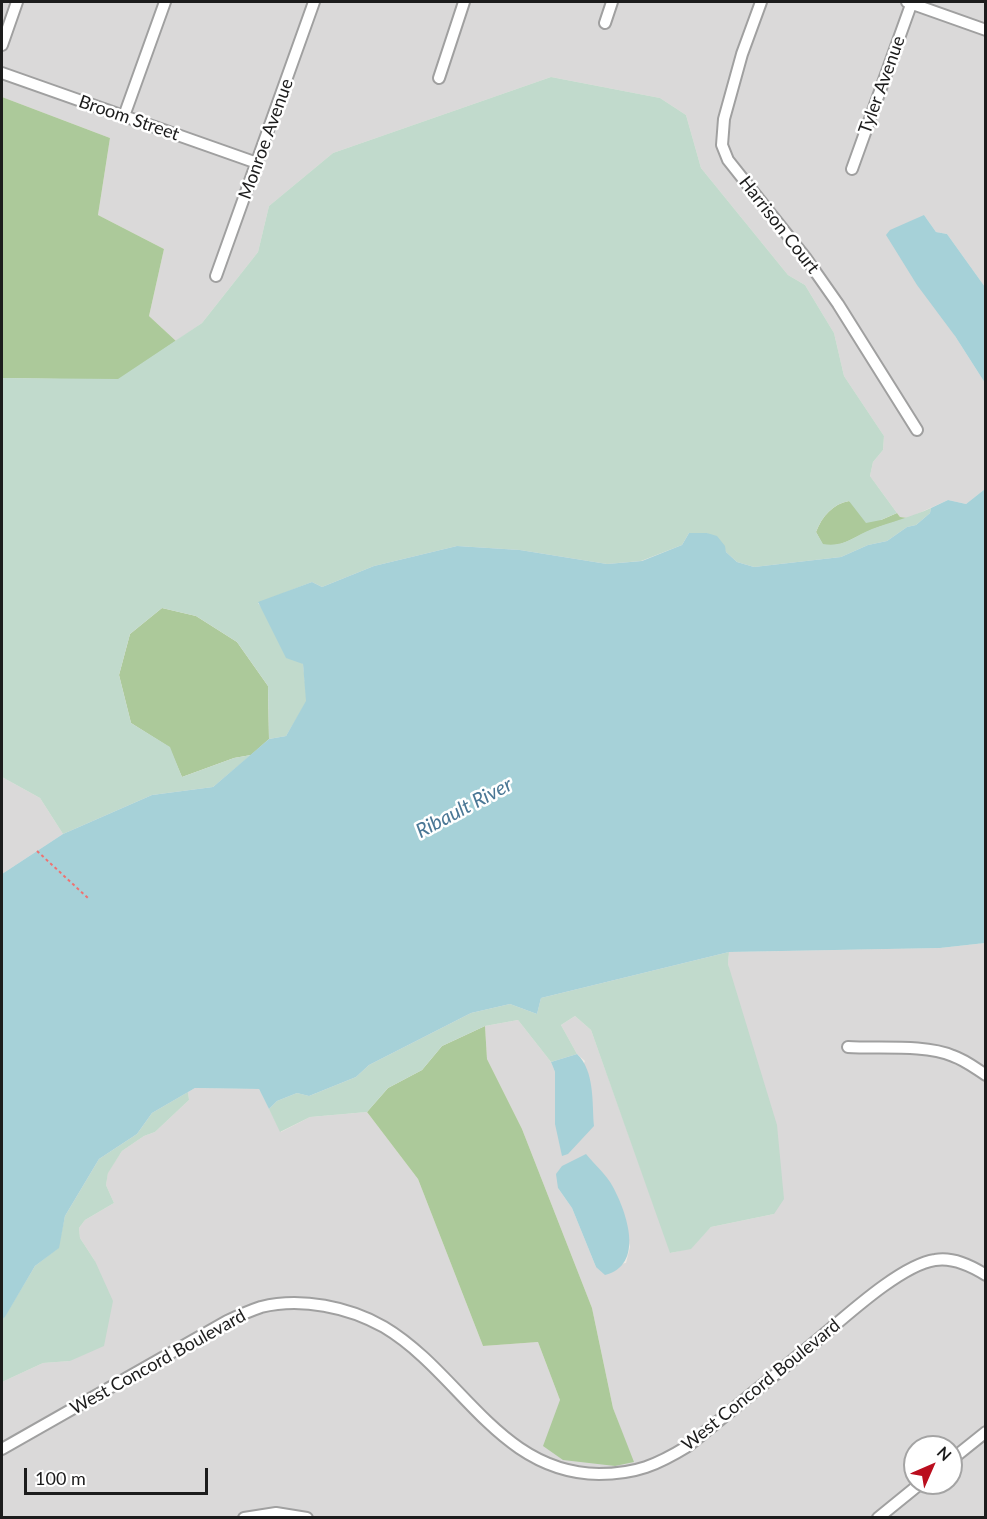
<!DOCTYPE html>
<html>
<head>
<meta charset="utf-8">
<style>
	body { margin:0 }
	#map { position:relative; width:987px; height:1519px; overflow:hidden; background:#ede8e3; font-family:Lato,sans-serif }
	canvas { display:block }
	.frame { position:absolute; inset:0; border:3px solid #1c1c1c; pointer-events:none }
	.north { position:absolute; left:903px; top:1435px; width:60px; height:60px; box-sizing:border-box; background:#fff; border:2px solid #a4a4a4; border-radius:50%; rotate:45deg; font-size:16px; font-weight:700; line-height:24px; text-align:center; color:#1c1c1c }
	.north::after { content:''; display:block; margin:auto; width:21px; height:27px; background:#ba0e1e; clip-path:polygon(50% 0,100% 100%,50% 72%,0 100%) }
	.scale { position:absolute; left:24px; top:1468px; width:184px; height:27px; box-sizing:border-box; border:3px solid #1c1c1c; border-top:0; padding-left:8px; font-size:18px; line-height:21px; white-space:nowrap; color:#1c1c1c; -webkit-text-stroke:4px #fff; paint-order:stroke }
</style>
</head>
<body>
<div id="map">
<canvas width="987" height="1519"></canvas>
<div class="frame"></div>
<div class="north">N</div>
<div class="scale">100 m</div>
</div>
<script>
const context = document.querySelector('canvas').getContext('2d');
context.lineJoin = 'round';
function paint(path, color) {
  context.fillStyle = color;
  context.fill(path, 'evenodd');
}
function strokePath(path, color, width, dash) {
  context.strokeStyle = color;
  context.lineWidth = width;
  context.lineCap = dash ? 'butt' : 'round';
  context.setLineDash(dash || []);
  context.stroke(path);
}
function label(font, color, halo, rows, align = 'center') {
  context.font = font + ' Lato,sans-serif';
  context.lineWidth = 5;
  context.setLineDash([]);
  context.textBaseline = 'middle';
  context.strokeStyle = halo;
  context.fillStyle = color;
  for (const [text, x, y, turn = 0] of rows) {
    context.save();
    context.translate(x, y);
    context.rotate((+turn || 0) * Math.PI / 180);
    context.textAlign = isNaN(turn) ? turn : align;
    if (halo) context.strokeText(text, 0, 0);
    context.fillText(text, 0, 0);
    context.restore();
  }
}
paint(new Path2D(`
	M2,2H985V287L947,234L936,232L924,215L955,336L985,383V489L966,504L948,500L908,518L900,517L870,476L873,462L883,450L884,436L844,376L834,333L805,285L788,275L701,168L686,115L660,98L551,77L333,153L269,206L258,252L202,323L176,341L149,316L164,249L98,215L110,138L2,97Z
	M2,777L40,798L63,834L2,874Z
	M985,943V1517H2V1382L43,1363L70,1361L95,1261L80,1238L79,1228L85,1220L114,1203L106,1185L108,1172L122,1151L144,1136L155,1132L189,1100L188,1092L195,1088L259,1089L281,1132L310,1117L367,1112L418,1179L483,1346L538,1342L560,1400L633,1462L613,1408L592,1308L522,1129L487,1059L485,1026L518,1020L551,1062L555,1072V1124L585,1061L577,1054L561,1025L575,1016L591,1030L671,1253L691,1248L711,1227L774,1214L728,964L729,952L940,948ZM558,1188L625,1220L630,1247L626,1263L596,1267L572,1208ZM915,1447H951V1483H915Z`), '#dad9d9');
paint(new Path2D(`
	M2,97L110,138L98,215L164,249L149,316L176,341L118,380L2,378Z
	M849,501L881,520L897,513L900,517L908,518C896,522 883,525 871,530C854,537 842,548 823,545L816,532C822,516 833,504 849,501Z
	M162,608L196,616L237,642L268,686L269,739L251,755L234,758L182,777L169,747L131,723L119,675L130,634Z
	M485,1026L487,1059L522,1129L592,1308L613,1408L634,1462L615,1466L563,1460L543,1446L560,1400L538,1342L483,1346L418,1179L367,1112L388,1088L422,1070L442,1046Z`), '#acc99a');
paint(new Path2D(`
	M551,77L660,98L686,115L701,168L788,275L805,285L834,333L844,376L884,436L883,450L873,462L870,476L897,513L881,520L866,523L849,501C833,504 822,516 816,532L823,544C843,548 854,536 872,529C891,522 911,517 931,508L930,513L916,525L907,527L887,541L868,545L841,557L754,567L737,562L726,552L724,546L707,533H689L682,545L641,561L607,564L520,550L457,546L374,566L322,587L312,582L258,603L303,664L307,701L286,736L269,739L268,686L237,642L196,616L162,608L130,634L119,675L131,723L170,747L182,777L234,758L251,755L213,787L152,795L63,834L40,798L2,777V378L118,379L202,323L258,252L269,206L333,153Z
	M729,952L728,964L777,1125L784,1199L774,1214L711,1227L691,1249L670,1253L591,1030L575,1016L561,1025L577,1054L551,1062L518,1020L485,1026L442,1046L422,1070L388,1088L367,1112L310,1117L280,1132L269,1109L277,1101L297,1093L309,1096L356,1077L369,1065L471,1013L510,1004L537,1014L541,998Z
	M188,1092L189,1100L155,1132L144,1136L122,1151L108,1173L106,1185L114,1203L85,1220L79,1228L80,1238L95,1261L113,1301L104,1346L70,1361L43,1363L2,1382V1319L5,1316L35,1266L58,1248L65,1216L99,1159L137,1134L152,1113Z`), '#c1dacc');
paint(new Path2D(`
	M924,215L936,232L947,234L985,287V383L955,336L917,285L886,235L890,230Z
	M985,489V943L940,948L729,952L541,998L537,1014L510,1004L471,1013L369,1065L356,1077L309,1096L297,1093L277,1101L269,1109L259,1089L195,1088L152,1113L137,1134L99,1159L65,1216L59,1248L35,1266L5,1317L2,1319V874L63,834L152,795L213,787L269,739L286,736L306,701L303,664L286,658L258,602L312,582L322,587L374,566L457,546L520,550L607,564L642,561L682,545L689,533H707L717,536L725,546L726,552L737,562L754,567L841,557L868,545L887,541L907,527L916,525L930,513L931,508L948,500L966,504Z
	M577,1054C595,1071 592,1103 594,1126L568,1154L562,1156L555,1124V1072L551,1062Z
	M586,1154C594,1164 607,1175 613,1187C627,1213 645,1265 605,1275L596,1267L572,1208L558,1188L556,1174L562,1166Z`), '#a6d1d8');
const street = new Path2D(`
	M761,2L742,54L724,119L722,145L728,160L805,257L838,304L917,430
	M907,2L986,30
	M605,23L612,2
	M2,45L17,2
	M2,73L257,163
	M439,78L464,2
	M124,116L165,2
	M852,169L912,2
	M216,276L314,2
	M848,1047C879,1049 924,1044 953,1056C965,1060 975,1068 986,1075
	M2,1449L227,1321C238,1316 249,1311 261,1307C301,1297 349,1307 384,1327C461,1373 499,1473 599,1474C636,1474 657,1465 688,1446C731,1411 773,1376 815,1342C843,1319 900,1265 935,1260C953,1257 970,1265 986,1275
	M951,1460L986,1432
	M244,1518L276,1513L307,1518
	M878,1518L921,1483`);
strokePath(street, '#a0a0a0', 14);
strokePath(new Path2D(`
	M37,851L89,899`), '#ef7271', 2, [3, 3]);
strokePath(street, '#fff', 10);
label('18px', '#1c1c1c', '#fff', [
	["Tyler Avenue",882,85,-70],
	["Broom Street",129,118,19],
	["Monroe Avenue",266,139,-70],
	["Harrison Court",779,225,52],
	["West Concord Boulevard",158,1362,-29],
	["West Concord Boulevard",761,1385,-39]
]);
label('italic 20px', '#4a7795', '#fff', [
	["Ribault River",464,808,-28]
]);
</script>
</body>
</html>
